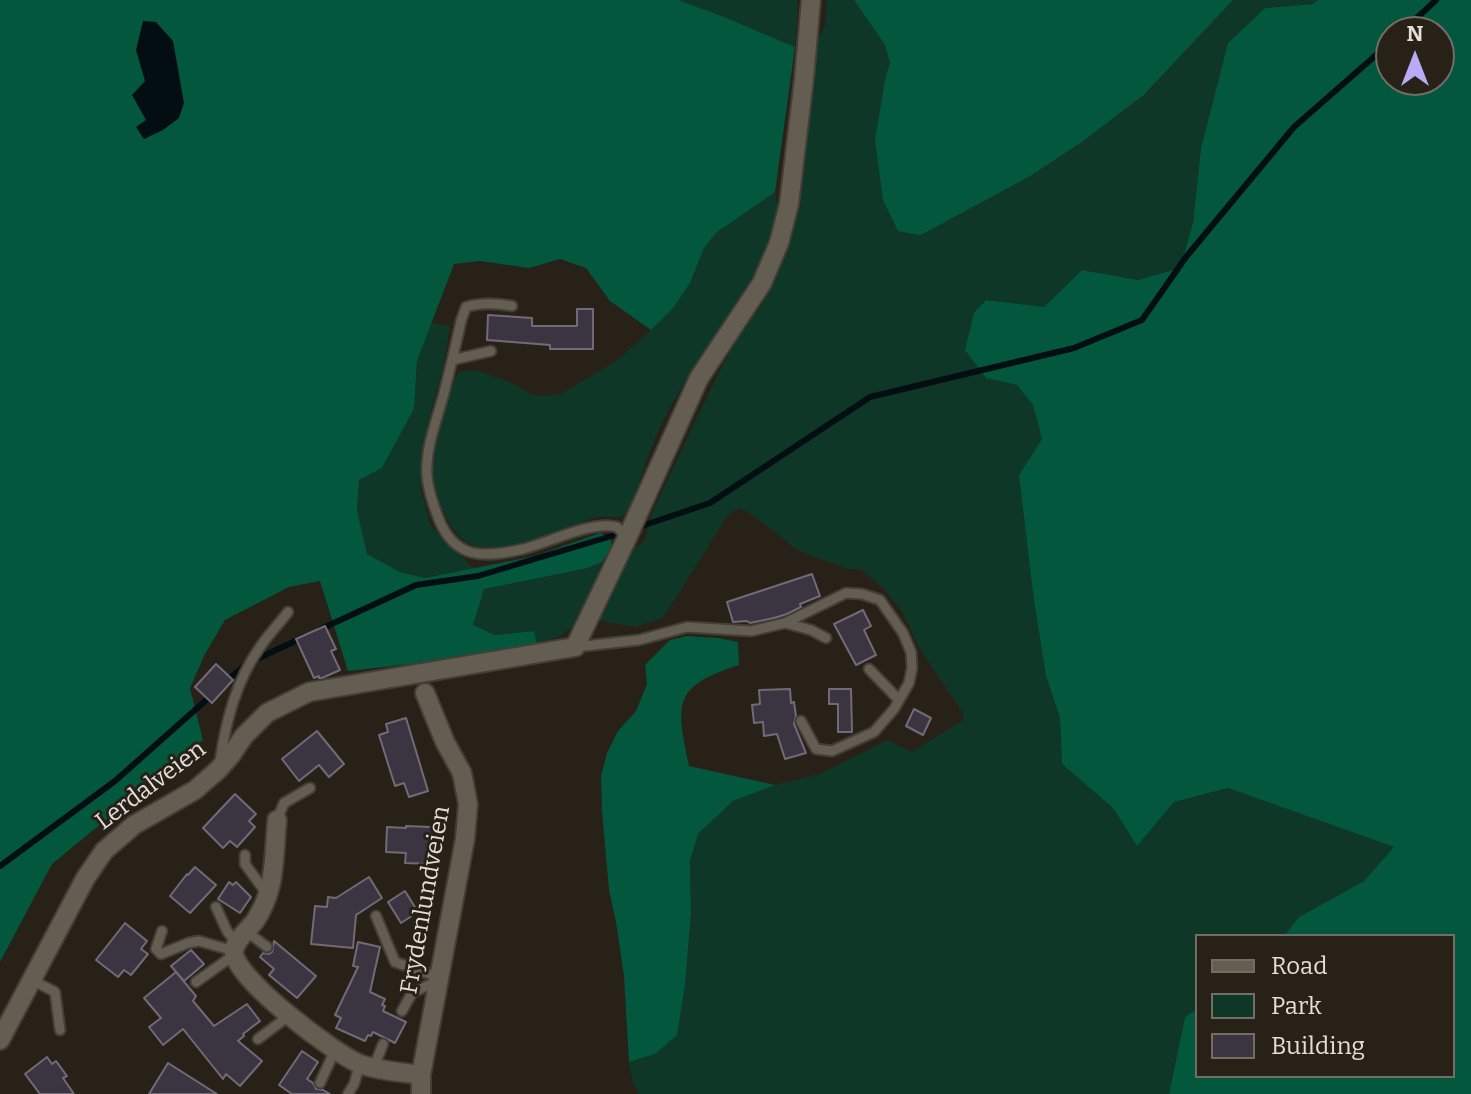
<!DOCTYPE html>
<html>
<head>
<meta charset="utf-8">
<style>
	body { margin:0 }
	#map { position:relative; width:1471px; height:1094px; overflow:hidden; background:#282117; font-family:Bitter,serif }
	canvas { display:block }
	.legend { position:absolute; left:1195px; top:934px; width:260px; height:144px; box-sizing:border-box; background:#282117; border:2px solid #736d64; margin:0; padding:10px 14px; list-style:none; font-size:24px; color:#e3dfd8 }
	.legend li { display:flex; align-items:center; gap:16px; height:40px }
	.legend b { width:40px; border:2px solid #736d64 }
	.north { position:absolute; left:1375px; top:16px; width:80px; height:80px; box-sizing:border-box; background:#282117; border:2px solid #736d64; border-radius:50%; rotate:0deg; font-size:22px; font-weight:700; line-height:32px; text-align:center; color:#e3dfd8 }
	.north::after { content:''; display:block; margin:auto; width:28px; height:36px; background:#b7abf8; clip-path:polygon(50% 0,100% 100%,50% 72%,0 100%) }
</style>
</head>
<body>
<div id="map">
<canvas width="1471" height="1094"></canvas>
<ul class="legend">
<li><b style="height:10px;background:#645d51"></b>Road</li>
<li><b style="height:22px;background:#0e3727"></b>Park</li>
<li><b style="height:22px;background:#3a3541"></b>Building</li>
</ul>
<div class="north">N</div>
</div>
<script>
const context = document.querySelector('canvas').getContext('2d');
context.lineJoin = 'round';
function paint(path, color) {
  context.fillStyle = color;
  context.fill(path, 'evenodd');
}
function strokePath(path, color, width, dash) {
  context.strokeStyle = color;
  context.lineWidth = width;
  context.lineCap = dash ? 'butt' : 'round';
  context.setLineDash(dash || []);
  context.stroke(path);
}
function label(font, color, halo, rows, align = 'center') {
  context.font = font + ' Bitter,serif';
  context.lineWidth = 6;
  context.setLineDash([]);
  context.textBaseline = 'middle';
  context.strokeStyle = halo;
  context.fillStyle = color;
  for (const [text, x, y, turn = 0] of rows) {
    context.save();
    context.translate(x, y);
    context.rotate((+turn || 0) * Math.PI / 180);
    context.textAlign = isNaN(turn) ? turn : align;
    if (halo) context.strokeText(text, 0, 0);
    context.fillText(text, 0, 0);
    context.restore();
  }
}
paint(new Path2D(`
	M678,0H798L795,47L722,16Z
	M827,0H854L885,45L891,62L885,80L920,235L1032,175L1082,142L1144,96L1233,0H1317L1313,4L1265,8L1228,43L1201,148L1193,223L1180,268L1138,280L1082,270L1044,307L986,300V378L1017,385L1033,405L1042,439L1034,601L1046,676L1060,718L1062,764L1113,808L1137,846L1174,802L1228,788L1394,847L1364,881L1299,917L1284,936H1197V1009L1185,1017L1169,1094H639L633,1083L629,1062L655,1054L685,985L691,913L690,861L698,834L733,801L775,785L820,774L887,740L912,752L963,720V713L919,648L903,613L882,587L860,569H848L799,551L754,516L740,508L728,515L663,618L635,627L597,620L630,552L645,540L652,512L694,424L723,364L767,290L792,235L813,81L817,40L825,26Z
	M775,192C777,202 779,212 778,222C775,235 768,250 762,262C737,313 698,356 671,406C659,427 650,450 642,473C638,484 637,504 628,513C620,520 608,515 598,517C591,518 583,522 576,525C547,535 505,553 475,546C449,540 432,489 433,465C434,441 446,391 459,372L476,370L510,382L529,393L543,396L561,394L616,361L651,330L674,307L690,283L704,248L716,233Z
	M431,323L450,326L444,364L428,423L421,467V489L431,526L474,569L425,578L400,572L367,554L357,510L359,480L382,468L414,409L417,361Z
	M602,562C592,588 585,626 556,638C550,640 543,642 537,644L534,631L495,635L473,625L484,588L588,568Z`), '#0e3727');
paint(new Path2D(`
	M0,0H678L722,16L795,47L775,192L716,233L704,248L690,283L674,307L651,330L610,301L586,268L560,259L529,268L480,261L454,264L417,361L414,409L382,468L359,480L357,510L367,554L400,572L425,578L535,556L600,533L610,537L612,547L602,562L588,568L484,589L473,625L495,635L534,631L537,644L445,660L348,671L320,581L289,587L225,620L205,654L190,688L203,740L52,864L0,962Z
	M854,0H1233L1144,95L1082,142L1032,175L936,227L920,235L898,231L883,200L875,140L885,80L890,62L885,45Z
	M1318,0H1471V1094H1169L1185,1017L1197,1009V1076H1453V936H1284L1299,917L1364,881L1394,847L1228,788L1174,802L1137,846L1113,808L1062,764L1060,718L1046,676L1034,601L1019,475L1042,439L1033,405L1017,385L986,378L965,350L974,313L986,300L1044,307L1082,270L1138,280L1180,268L1193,223L1201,148L1228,43L1265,8L1313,4ZM1439,32V80H1391V32Z
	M687,636L718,638L738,642L739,665C672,687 676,702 689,766L775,785L733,801L698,834L690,861L691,913L685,985L677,1035L655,1054L629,1062L624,976L616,922L609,890L602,811L601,776L607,753L618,731L636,711L647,684L645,665L670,640Z`), '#02573d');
paint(new Path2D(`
	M143,21L156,22L173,41L184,103L179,118L163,130L144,139L136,127L146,120L132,95L145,81L136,50Z`), '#020e11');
strokePath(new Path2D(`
	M1402,32L1436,0
	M636,528L710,503L870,397L1074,348L1142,320L1186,257L1294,127L1391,42
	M321,629L416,585L478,576L625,532
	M224,683L248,663L304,637
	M0,866L115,781L213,694`), '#020e11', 6);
const building = new Path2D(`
	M577,309H593V349H550V345L487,340L488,315L532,318V326H577Z
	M812,574L820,596L800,604L801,607L787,614L774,618L750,623L747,621L733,622L727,602Z
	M863,610L871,626L864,630L876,655L856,665L834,624Z
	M325,626L336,649L331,651L340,670L322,678H319V676L314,678L296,639Z
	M216,664L233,680L212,703L195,687Z
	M790,689L791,703L794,702L796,716L794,724L806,753L785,759L777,734L764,736L763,722L754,723L752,705L760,704L759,690Z
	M829,689H851L852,732H838V704H829Z
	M914,709L931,718L923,735L906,726Z
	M406,718L428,791L409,797L404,783L395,786L379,735L388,732L386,724Z
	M317,731L344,764L329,777L319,765L299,781L282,759Z
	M235,794L256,814L249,821L255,827L237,847L230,841L223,848L203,828Z
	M406,826L431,827V829H436L435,854H430V864L405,863L406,853L386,852L387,827L406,828Z
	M195,867L216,885L190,913L170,896L187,874L188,875Z
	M369,877L382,898L356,915L353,948L311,944L315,906L327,907L328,897L336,898Z
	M229,882L233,885L236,882L251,897L240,913L218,899Z
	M405,891L418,912L401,923L388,902Z
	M125,923L147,941L141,949L148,954L131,975L124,970L118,977L96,960Z
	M274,941L316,976L297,998L269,975L274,969L260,957L263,953L269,954L272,952Z
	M358,942L380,947L370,992L385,999L382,1005L385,1006L383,1011L406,1022L395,1043L373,1032L371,1036L368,1035L365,1041L336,1028L341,1018L335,1015L358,967L353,966Z
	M191,950L204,964L184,981L171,966Z
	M176,972L196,996L193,1001L214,1026L247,1004L260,1021L243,1034L244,1036L238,1041L262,1061L240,1086L226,1074L223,1079L183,1029L163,1045L149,1027L161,1018L144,998Z
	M302,1051L318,1062L307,1079L313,1083L316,1089L323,1090L330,1094H292L279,1085Z
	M47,1057L52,1064L56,1061L67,1076L63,1078L74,1094H40L25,1074Z
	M168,1063L217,1094H149Z`);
paint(building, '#3a3541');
strokePath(building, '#716b78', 2);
const service = new Path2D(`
	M512,306C496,303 481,302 466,307L461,321C456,345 450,369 444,393C437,420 425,448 427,476C428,490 433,504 438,517C454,560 484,558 523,549C548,543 592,520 617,527L627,538
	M452,360L491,351
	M785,623L811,630L826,638
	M575,647L639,640L687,627L751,631L785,623L846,593L862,594L880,600L903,633L911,652L912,668L909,683L894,709L874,732L832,751L816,749L801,721
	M869,669L899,700
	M220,761C226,721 236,681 260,647C268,635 279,624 288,612
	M277,820L284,803L310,788
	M245,855V864L267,894
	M216,907L227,931L236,943
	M376,916L395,962L438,977
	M162,931L156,949L161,954L188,943L199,941L234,951
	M246,931L267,947
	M32,980L55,992L60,1030
	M196,982L234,955
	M402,1011L412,993L437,981
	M258,1039L290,1015
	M374,1067L383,1044
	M320,1083L335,1050
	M348,1094L354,1084L360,1064`);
const minor = new Path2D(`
	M277,820C275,841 275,867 270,887C267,898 261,912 255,921C248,930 235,940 234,951C231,976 336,1055 360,1064C379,1071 401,1072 421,1075
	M0,1040L85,879L104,851L134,825L195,790L219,769L231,755L244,736L267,713L309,692L575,647L627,538L699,378L762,283L779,243L789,204L804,79L811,0
	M421,1094V1075L465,839L468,804L462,773L445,742L425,693`);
strokePath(service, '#433e36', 13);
strokePath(minor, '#433e36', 22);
strokePath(service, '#645d51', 9);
strokePath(minor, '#645d51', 18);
label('24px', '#e3dfd8', '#282117', [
	["Lerdalveien",151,786,-37],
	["Frydenlundveien",426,900,-80]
]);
</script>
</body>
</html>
